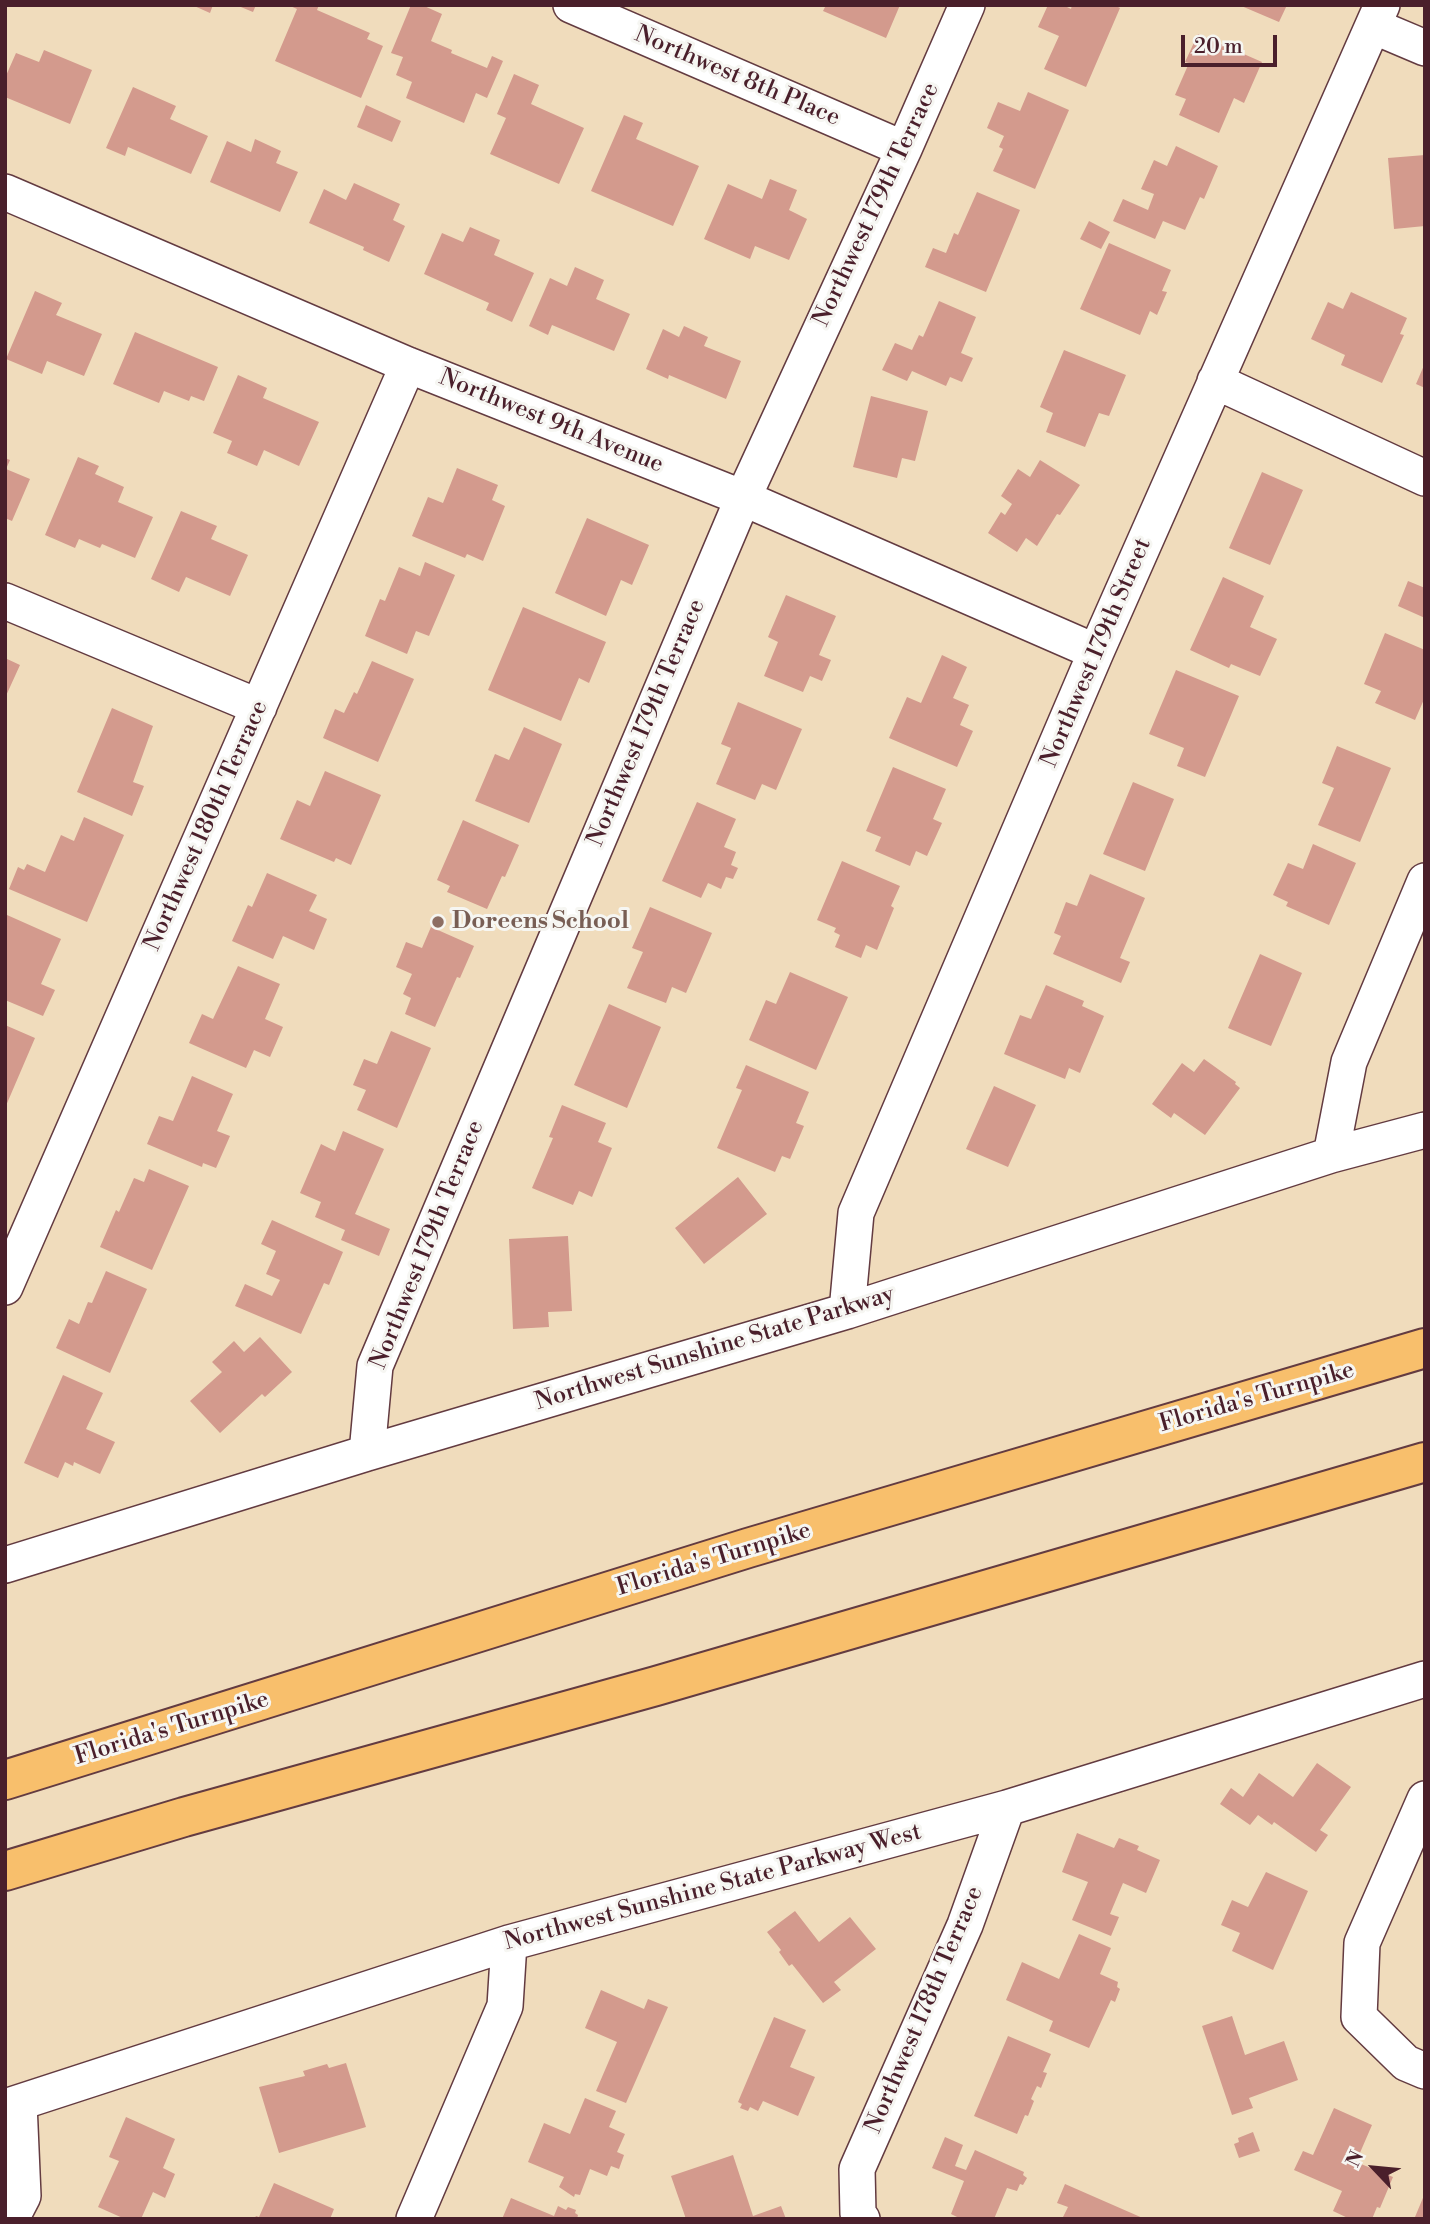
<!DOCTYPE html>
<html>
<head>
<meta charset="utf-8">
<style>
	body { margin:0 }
	#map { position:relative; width:1430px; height:2224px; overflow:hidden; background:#f0dcbc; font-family:"Libre Bodoni",serif }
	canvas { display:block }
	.frame { position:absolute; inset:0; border:7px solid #4a1f2b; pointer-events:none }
	.north { position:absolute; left:1339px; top:2133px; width:70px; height:70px; -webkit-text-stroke:5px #f6f6f2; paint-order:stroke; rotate:296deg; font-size:19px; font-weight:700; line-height:28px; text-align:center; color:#4a1f2b }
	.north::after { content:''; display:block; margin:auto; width:24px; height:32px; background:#4a1f2b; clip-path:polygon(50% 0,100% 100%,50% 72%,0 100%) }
	.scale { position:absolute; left:1181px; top:35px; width:96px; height:32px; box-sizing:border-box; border:4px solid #4a1f2b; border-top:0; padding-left:9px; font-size:21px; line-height:24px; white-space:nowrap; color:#4a1f2b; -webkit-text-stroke:5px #f6f6f2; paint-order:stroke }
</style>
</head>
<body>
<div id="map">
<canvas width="1430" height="2224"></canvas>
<div class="frame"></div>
<div class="north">N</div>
<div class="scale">20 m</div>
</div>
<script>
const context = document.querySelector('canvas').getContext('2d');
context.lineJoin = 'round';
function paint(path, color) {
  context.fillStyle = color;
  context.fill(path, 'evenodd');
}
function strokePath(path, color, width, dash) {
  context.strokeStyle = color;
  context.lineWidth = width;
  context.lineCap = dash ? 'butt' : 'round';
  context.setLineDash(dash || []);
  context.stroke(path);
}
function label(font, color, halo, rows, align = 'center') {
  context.font = font + ' "Libre Bodoni",serif';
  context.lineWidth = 6;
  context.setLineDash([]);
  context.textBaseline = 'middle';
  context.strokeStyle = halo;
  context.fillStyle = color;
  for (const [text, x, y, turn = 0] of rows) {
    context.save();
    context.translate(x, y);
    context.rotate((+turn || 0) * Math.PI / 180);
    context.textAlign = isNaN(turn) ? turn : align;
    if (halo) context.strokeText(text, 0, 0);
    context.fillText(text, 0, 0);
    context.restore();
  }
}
paint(new Path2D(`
	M192,5H213L210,13Z
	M236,5H256L253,12Z
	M288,5H319L317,10L370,33L367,39L383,46L361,98L275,61L297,9Z
	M411,5H422L442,14L431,41L452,50L451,53L487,68L492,56L503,61L487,98L476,93L464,123L406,98L412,82L396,75L403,57L391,53Z
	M826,5H900L886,38L823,11Z
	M1048,5H1063L1071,9L1072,5H1114L1120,8L1086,87L1044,69L1059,36L1038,27Z
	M1239,5H1287L1279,22Z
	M1198,34L1262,62L1244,103L1234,98L1219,133L1179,115L1186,99L1175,95L1189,63L1185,62Z
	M44,50L92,70L70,124L5,97V78L16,53L39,62Z
	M514,74L539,85L531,104L584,128L559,184L490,154L506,118L497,114Z
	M133,87L176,106L170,119L208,136L191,174L128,147L125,156L106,148Z
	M1028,92L1069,110L1035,189L993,171L1003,149L999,147L1004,136L987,128L998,102L1020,111Z
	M366,105L401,121L392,142L357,127Z
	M624,115L643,123L636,139L699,166L673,226L591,191Z
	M255,139L281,151L276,163L298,172L280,212L210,182L227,141L251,152Z
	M1176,146L1218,166L1204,199L1200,197L1185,230L1163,221L1155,239L1113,221L1123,199L1148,210L1154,194L1141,189L1154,160L1167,166Z
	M1425,155V226L1394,229L1388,158Z
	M770,179L797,190L789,210L807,219L789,260L755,246L750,259L704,239L728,184L762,199Z
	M354,183L400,204L393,220L405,226L389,262L363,250L364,247L309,223L324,189L346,200Z
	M977,192L1020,210L986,292L925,267L933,248L946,253L954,233L958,235Z
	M1089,221L1110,232L1101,249L1080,239Z
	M470,227L500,240L494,255L534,273L512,322L486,310L489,303L424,274L442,233L463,242Z
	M1109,243L1171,270L1162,291L1167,292L1157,315L1150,311L1140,335L1080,309Z
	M575,267L604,280L596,299L630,314L614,351L552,325L548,335L529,326L550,278L567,286Z
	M35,291L62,303L56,315L102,334L84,376L47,361L42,374L6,359Z
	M1351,292L1407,318L1400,334L1404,335L1382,383L1341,365L1345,355L1311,339L1328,302L1343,309Z
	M939,301L976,317L961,353L973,358L962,382L950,377L946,386L912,371L907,381L882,370L895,343L912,350L919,335L923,337Z
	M684,326L708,337L704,346L741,361L726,399L669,375L668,379L646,369L663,329L679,337Z
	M135,332L218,367L204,401L191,396L189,401L164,391L159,403L113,384Z
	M1064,350L1126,375L1109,416L1099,413L1085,447L1046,432L1053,413L1040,407Z
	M1425,363V388L1416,384Z
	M238,375L267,388L263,398L319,422L299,466L264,450L257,466L227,453L232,441L213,433Z
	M871,396L928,411L915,461L902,458L897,478L853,467Z
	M78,457L99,466L95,474L124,487L118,502L153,517L135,558L102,544L100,548L79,539L75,548L45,535Z
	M5,458L10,460L6,469L30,479L12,521L5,518Z
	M1040,460L1080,485L1060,515L1057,514L1037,546L1026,538L1017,552L988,533L1001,512L1005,515L1012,504L1001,496L1018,469L1030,477Z
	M457,468L498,485L492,500L505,506L483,561L467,554L465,558L412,536L428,497L443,503Z
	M1262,472L1303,490L1270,565L1229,548Z
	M181,511L217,526L211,539L248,555L230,596L186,577L179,592L151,579Z
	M587,518L649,545L632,585L621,580L606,616L555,593Z
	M425,562L455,575L429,636L416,631L407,654L365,636L380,599L385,601L399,567L420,576Z
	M1223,577L1264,596L1250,627L1277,639L1260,676L1231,664L1229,668L1190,650Z
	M1408,581L1425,588V618L1398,606Z
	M786,595L836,616L819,655L831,660L822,681L810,676L803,692L764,676L778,642L768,637Z
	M523,607L606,642L589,683L579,678L561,721L488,690Z
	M1385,633L1425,650V697L1415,720L1375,703L1381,691L1364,684Z
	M942,655L967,667L953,698L969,705L960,725L973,731L957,767L889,738L907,697L921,703Z
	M5,658L20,665L5,698Z
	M372,661L414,679L378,762L323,738L335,709L344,713L354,692L357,694Z
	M1176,670L1239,696L1205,777L1177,766L1184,748L1149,734Z
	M738,702L802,729L776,790L762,784L755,800L716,784L731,748L721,744Z
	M112,708L153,726L133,782L144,786L132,816L77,792Z
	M524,727L562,744L529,823L475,801L495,754L509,760Z
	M1337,746L1391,768L1360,842L1318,825L1334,788L1322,783Z
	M893,767L946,789L933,819L942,823L927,856L916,851L910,866L875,851L881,837L866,831Z
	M325,771L381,795L351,865L336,858L334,862L280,839L297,800L310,806Z
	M1133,782L1174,799L1145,871L1103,854Z
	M697,802L736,819L724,847L736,852L731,865L738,868L733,879L726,877L721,889L708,883L701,898L662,881Z
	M84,817L124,835L87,922L9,889L18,867L24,870L27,864L45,872L61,835L74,841Z
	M463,820L519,845L505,877L502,876L487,909L447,892L450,886L437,880Z
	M1313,844L1356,863L1329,925L1286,906L1288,902L1273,895L1288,863L1303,869Z
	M842,861L900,886L891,906L894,908L877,950L866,945L861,958L835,947L840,935L834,932L836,928L817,920Z
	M267,873L317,895L309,911L327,919L314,950L283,936L273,959L232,941L248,905L252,907Z
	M1090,874L1145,898L1120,958L1130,962L1121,983L1053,954L1061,936L1054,933L1066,902L1077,906Z
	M650,907L712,933L686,993L672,987L666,1003L627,988L643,952L632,948Z
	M7,915L61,939L41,984L55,990L43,1016L5,1000V919Z
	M431,927L474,946L460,978L457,977L435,1027L405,1014L411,998L403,994L412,974L396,967L406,942L422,948Z
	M1260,954L1302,973L1271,1046L1228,1028Z
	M238,966L280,984L265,1019L283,1027L270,1057L254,1050L246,1068L189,1043L202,1014L213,1019Z
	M790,972L848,997L816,1070L749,1040L766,1000L776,1004Z
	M1046,985L1084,1001L1082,1006L1104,1016L1080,1073L1069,1068L1065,1079L1004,1054L1020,1015L1031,1019Z
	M609,1004L661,1027L627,1108L574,1085Z
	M5,1025L35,1038L5,1108Z
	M391,1031L431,1048L397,1128L357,1110L366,1090L353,1085L364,1059L377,1064Z
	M1204,1059L1236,1082L1235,1084L1240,1088L1205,1135L1174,1113L1171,1118L1152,1104L1182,1063L1194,1072Z
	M746,1065L809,1092L796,1123L804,1126L790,1159L782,1156L775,1172L717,1148L742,1090L736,1088Z
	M192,1076L233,1094L217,1131L230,1136L216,1168L203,1163L202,1167L147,1144L159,1116L173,1121Z
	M994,1086L1036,1105L1008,1167L966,1149Z
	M562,1105L606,1123L598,1142L612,1148L592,1197L579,1191L573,1205L532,1188L553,1138L549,1137Z
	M343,1131L384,1149L355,1214L390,1229L379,1256L341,1240L345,1230L315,1217L321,1202L300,1193L321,1144L335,1151Z
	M149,1169L189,1186L152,1270L100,1247L116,1210L119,1212L134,1178L144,1182Z
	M738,1177L767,1214L704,1264L675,1228Z
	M272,1220L343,1252L329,1285L324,1283L301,1334L235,1306L245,1284L272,1296L280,1280L266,1274L276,1251L261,1244Z
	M568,1236L572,1311L548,1312L549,1327L513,1329L509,1239Z
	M106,1271L147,1289L110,1373L56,1348L69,1319L79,1324L88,1302L92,1303Z
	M260,1337L292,1372L265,1397L262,1394L220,1433L190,1401L222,1372L212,1362L234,1341L244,1352Z
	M63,1375L103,1393L86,1429L115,1442L100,1474L74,1462L73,1466L65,1462L58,1478L24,1463Z
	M1317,1763L1351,1787L1320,1830L1328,1835L1316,1852L1274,1822L1272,1825L1258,1815L1250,1825L1220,1804L1231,1788L1243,1797L1259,1773L1293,1797Z
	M1077,1833L1114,1848L1119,1838L1139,1846L1137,1850L1160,1860L1146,1893L1123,1883L1110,1914L1119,1917L1111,1936L1072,1920L1088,1882L1062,1872Z
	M1266,1872L1308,1891L1273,1970L1232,1951L1240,1933L1221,1925L1232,1900L1248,1907Z
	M795,1911L819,1942L850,1917L876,1949L834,1982L841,1990L823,2003L792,1964L789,1966L779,1952L781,1950L767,1932Z
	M1079,1934L1111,1948L1100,1974L1118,1982L1117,1987L1120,1989L1115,2002L1111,2000L1089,2048L1049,2031L1053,2021L1006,2000L1022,1962L1059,1979Z
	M601,1990L644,2009L648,1999L668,2007L626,2103L596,2091L617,2042L585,2028Z
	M1232,2016L1245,2055L1284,2041L1298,2080L1249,2098L1253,2108L1232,2115L1202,2026Z
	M774,2017L806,2030L790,2067L815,2077L798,2116L763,2101L758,2111L750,2107L748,2111L740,2108L742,2104L738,2102Z
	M1008,2036L1051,2054L1043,2072L1047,2073L1041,2088L1037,2086L1031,2099L1034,2101L1028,2116L1025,2115L1017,2134L974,2116Z
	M346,2063L366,2127L279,2153L259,2087L305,2076L303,2071L327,2064L329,2068Z
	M585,2098L616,2111L609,2127L625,2134L617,2152L624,2155L619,2169L611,2166L607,2176L590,2169L580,2195L575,2194L574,2197L559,2187L564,2177L528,2162L544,2123L570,2134Z
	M1334,2108L1372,2125L1356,2162L1393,2177L1380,2208L1377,2207L1372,2219H1350L1333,2211L1342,2191L1294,2170L1303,2151L1313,2155Z
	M126,2117L175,2139L163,2168L175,2174L165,2198L153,2192L141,2219H125L98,2207L119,2161L109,2157Z
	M1253,2132L1260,2151L1239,2158L1234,2144L1239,2142L1238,2138Z
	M945,2137L963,2145L955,2166L966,2170L975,2150L1024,2172L1023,2175L1027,2178L1023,2185L1020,2184L1017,2191L1007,2188L994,2219H961L951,2214L964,2181L932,2168Z
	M733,2155L753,2216L781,2206L786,2219H686L671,2176Z
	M274,2183L334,2209L330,2219H254L256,2216L259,2217Z
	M1065,2184L1145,2219H1062L1068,2207L1057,2203Z
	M1425,2193V2219H1419L1415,2217Z
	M511,2198L554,2216L558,2206L566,2210L568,2207L576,2210L575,2213L578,2215L577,2219H502Z`), '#d39a8d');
const minor = new Path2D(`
	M571,5L904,149
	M1373,26L1425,48
	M5,192L408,365L743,498L1096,652
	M1215,381L1425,478
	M5,601L259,707
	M1331,1155L1349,1062L1425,881
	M5,1287L408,365
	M847,1311L856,1213L1096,652L1382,5
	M367,1453L375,1366L743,498L904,149L967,5
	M5,1565L367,1453L847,1311L1331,1155L1425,1130
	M1425,1799L1362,1943L1359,2017L1406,2063L1425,2071
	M5,2107L509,1943L1007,1808L1425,1679
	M11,2219L23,2196L19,2103
	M414,2219L505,2006L509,1943
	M862,2219L858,2214L857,2169L965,1925L1007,1808`);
const motorway = new Path2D(`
	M5,1780L748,1548L1425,1348
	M5,1871L184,1817L656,1686L1425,1462`);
strokePath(minor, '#633b41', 38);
strokePath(motorway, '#633b41', 42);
strokePath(minor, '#fff', 35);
strokePath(motorway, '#f8bf6c', 38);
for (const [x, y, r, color] of [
	[438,922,7,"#8d6e63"]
]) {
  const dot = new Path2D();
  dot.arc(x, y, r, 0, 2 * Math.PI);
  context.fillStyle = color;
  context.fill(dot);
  strokePath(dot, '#f6f6f2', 2.5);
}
label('24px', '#4a1f2b', '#f6f6f2', [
	["Northwest 8th Place",737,77,23],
	["Northwest 179th Terrace",877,205,-65],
	["Northwest 9th Avenue",551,422,22],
	["Northwest 179th Street",1097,653,-67],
	["Northwest 179th Terrace",647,723,-67],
	["Northwest 180th Terrace",207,826,-66],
	["Northwest 179th Terrace",428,1245,-68],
	["Northwest Sunshine State Parkway",715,1349,-17],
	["Florida's Turnpike",1257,1398,-16],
	["Florida's Turnpike",714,1560,-17],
	["Florida's Turnpike",172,1729,-17],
	["Northwest Sunshine State Parkway West",713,1888,-15],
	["Northwest 178th Terrace",925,2010,-67]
]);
label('bold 24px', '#785e54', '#f6f6f2', [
	["Doreens School",452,922]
], 'left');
</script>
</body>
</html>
